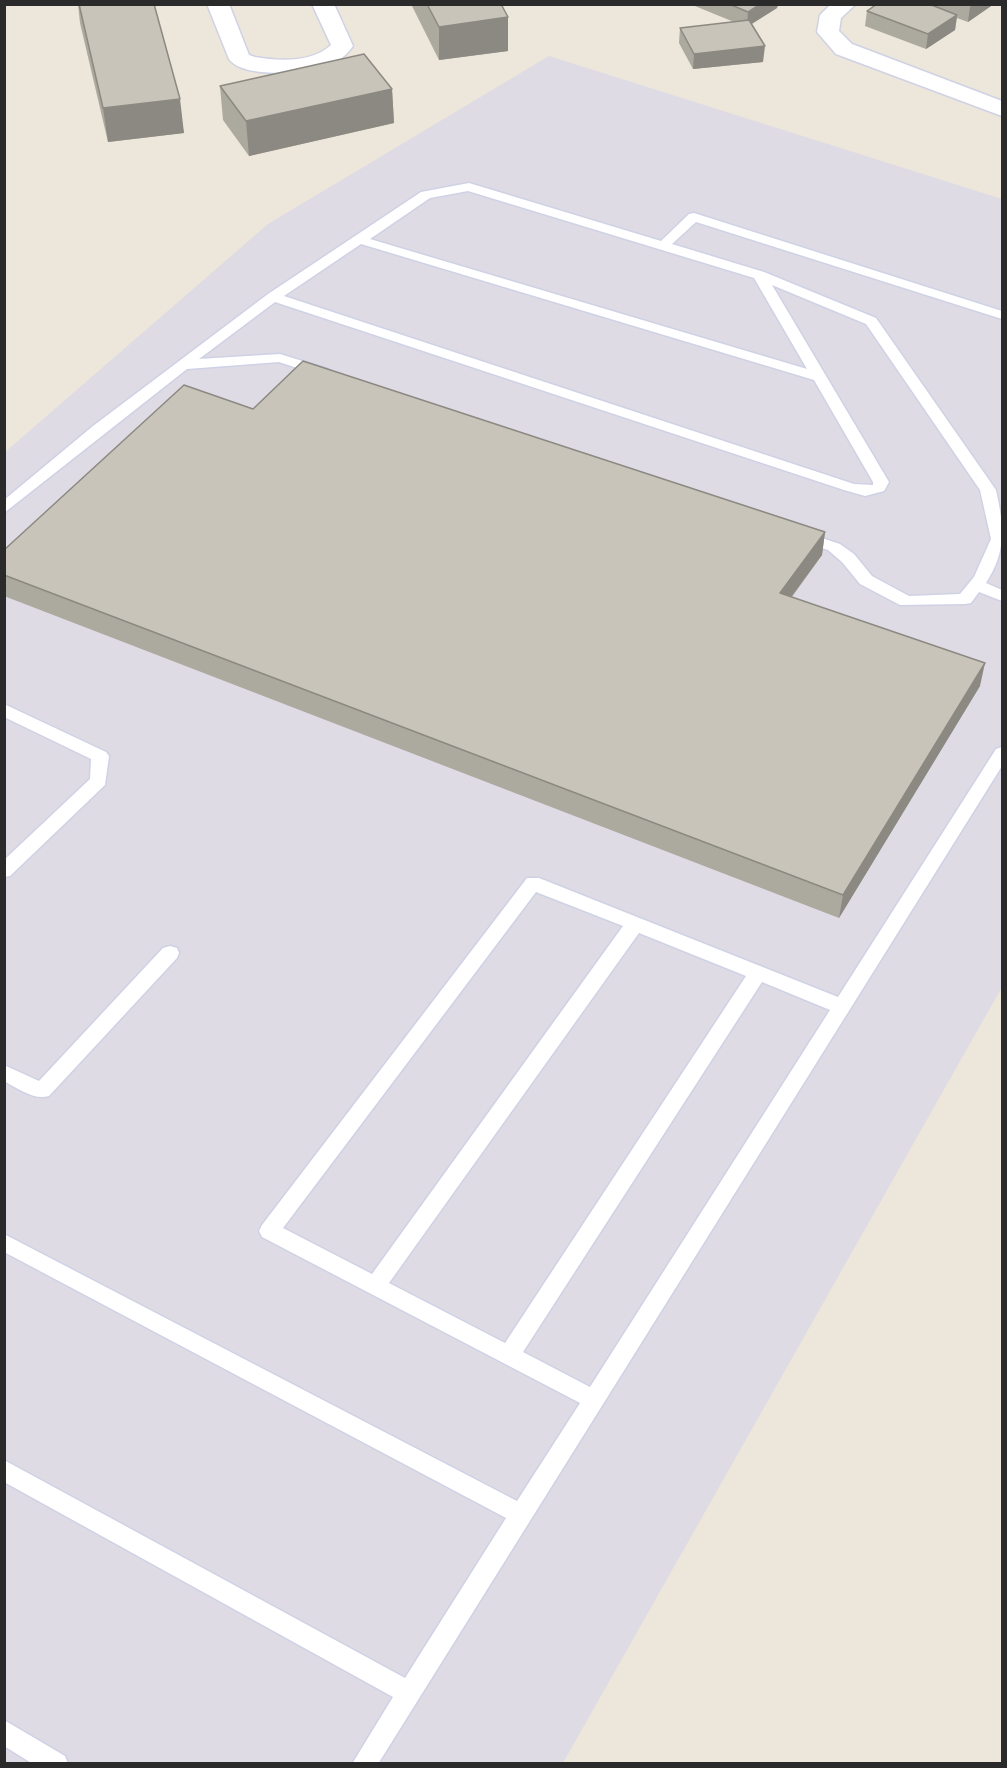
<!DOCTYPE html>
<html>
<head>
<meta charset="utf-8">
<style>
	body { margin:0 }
	#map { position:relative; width:1007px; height:1768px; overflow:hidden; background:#ede6da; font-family:"DM Sans",sans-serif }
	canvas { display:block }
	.frame { position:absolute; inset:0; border:6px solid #2a2a2a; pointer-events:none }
</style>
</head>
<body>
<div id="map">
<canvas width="1007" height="1768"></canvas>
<div class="frame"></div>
</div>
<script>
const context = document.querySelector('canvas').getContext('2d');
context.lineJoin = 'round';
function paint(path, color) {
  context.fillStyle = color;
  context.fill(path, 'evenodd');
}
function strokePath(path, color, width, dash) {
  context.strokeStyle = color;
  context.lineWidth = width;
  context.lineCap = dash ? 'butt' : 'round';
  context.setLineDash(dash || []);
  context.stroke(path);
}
paint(new Path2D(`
	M549,56L1002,199V987L563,1763H5L4,453L268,224Z`), '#dedbe5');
const service = new Path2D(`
	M469,183L661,241L689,214L694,213L1002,311V319L696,222L672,244L764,272L876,318L996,490C1004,526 1007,551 986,583L1002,590V601L979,592L971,603L965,604L900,605L860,584L842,562L828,550L795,539L792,536L795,533L800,531L840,544L854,554L872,576L909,596L960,594L974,577L991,539L980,490L866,324L772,285L889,482L884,491L865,496L844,490L275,302L199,359L280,354L328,369L330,372L328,375H318L279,362L187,369L4,513V500L93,426L268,294L421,192ZM468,191L754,278L807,369L370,239L430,198ZM361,244L814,380L873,482V485L854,484L284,296Z
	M4,704L106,752L109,756L105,785L10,876L4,877V860L90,779L91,759L4,717Z
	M1002,747V766L378,1764H352L393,1697L4,1482V1460L405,1678L506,1518L4,1252V1234L517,1501L580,1403L262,1237L259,1231L262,1225L527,878H539L838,997L996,749ZM536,892L623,926L372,1274L283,1228ZM639,933L746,976L505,1343L389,1283ZM762,982L830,1010L590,1387L523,1352Z
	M170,946L177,948L179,953L177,958L49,1096C35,1101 17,1088 4,1081V1065L39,1081L163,948Z
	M4,1720L65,1756L68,1764H33L4,1746Z`);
const minor = new Path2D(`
	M207,4H229L249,55L255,57C278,61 312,63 331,45L312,4H334L353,46C347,54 341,60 332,64C311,73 244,80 229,59Z
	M831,4H856L841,18L839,31L852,44L1002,101V116L836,54L817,32L820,15Z`);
strokePath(service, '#cfd2e4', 3);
strokePath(minor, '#cfd2e4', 3);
paint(service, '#fff');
paint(minor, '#fff');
paint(new Path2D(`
	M78,4H154L184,133L108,142L80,23Z
	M411,4H501L508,17V51L439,60Z
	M690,4H778L777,8L751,24L763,62L693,69L679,43L680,28L734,22Z
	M877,4H994L968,22L957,18L955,30L926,49L865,26L867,11Z
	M220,86L392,89L394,123L249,156L223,120Z
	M253,409L825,532L822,555L792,597L980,686L839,918L4,596V550Z`), '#aca99f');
paint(new Path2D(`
	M760,4H778L777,8L747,27L748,12Z
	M973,4H994L968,22L970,7Z
	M957,15L955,30L926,49L928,34Z
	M508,17V51L439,60V27Z
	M765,46L763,62L693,69L694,54Z
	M392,89L394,123L249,156L246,121Z
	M180,99L184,133L108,142L103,108Z
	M825,532L822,555L777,616L780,593Z
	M985,663L980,686L839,918L843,895Z`), '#8c8982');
const building = new Path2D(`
	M79,4H154L180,99L103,108Z
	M427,4H501L508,17L439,27Z
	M729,4H760L748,12Z
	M877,4H929L957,15L928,34L867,11Z
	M749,20L765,46L694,54L680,28Z
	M364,54L392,89L246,121L220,86Z
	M303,361L825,532L780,593L985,663L843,895L4,575V550L184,385L253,409Z`);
paint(building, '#c8c4b9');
strokePath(building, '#8c8982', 1.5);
</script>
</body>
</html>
